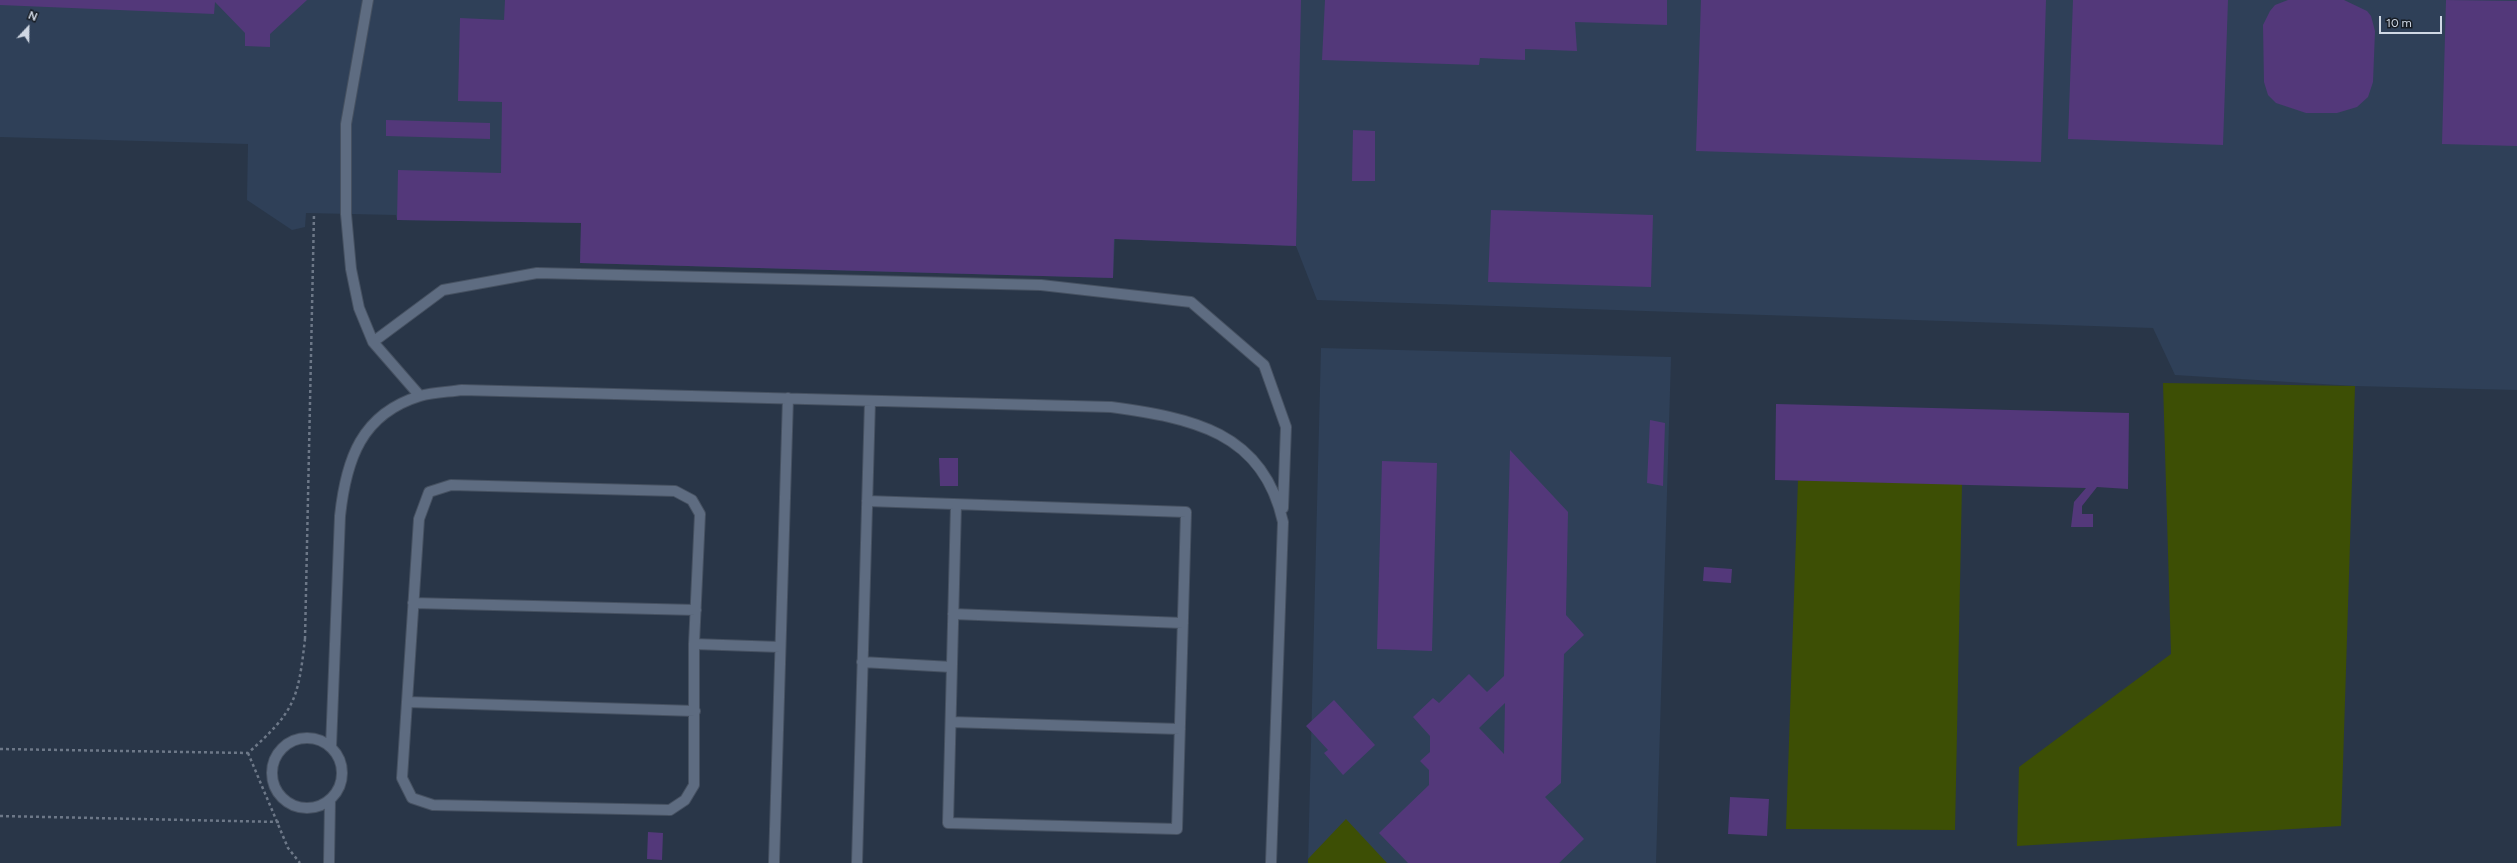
<!DOCTYPE html>
<html>
<head>
<meta charset="utf-8">
<style>
	body { margin:0 }
	#map { position:relative; width:2517px; height:863px; overflow:hidden; background:#293648; font-family:Figtree,sans-serif }
	canvas { display:block }
	.north { position:absolute; left:8px; top:8px; width:40px; height:40px; -webkit-text-stroke:3px #171d25; paint-order:stroke; rotate:22deg; font-size:11px; font-weight:700; line-height:16px; text-align:center; color:#d0d8e4 }
	.north::after { content:''; display:block; margin:auto; width:14px; height:18px; background:#d0d8e4; clip-path:polygon(50% 0,100% 100%,50% 72%,0 100%) }
	.scale { position:absolute; left:2379px; top:16px; width:63px; height:18px; box-sizing:border-box; border:2px solid #d0d8e4; border-top:0; padding-left:5px; font-size:12px; line-height:14px; white-space:nowrap; color:#d0d8e4; -webkit-text-stroke:3px #171d25; paint-order:stroke }
</style>
</head>
<body>
<div id="map">
<canvas width="2517" height="863"></canvas>
<div class="north">N</div>
<div class="scale">10 m</div>
</div>
<script>
const context = document.querySelector('canvas').getContext('2d');
context.lineJoin = 'round';
function paint(path, color) {
  context.fillStyle = color;
  context.fill(path, 'evenodd');
}
function strokePath(path, color, width, dash) {
  context.strokeStyle = color;
  context.lineWidth = width;
  context.lineCap = dash ? 'butt' : 'round';
  context.setLineDash(dash || []);
  context.stroke(path);
}
paint(new Path2D(`
	M0,0H2517V390L2355,386L2175,375L2153,328L1317,300L1296,246L1115,239L1113,278L580,263L581,223L397,220L396,215L306,213L305,227L292,230L247,200L248,144L0,137Z
	M1321,348L1671,357L1656,863H1308Z`), '#2f4058');
paint(new Path2D(`
	M2163,383L2355,386L2341,826L2017,846L2019,767L2171,654Z
	M1798,480L1962,484L1955,830L1786,829Z
	M1346,819L1387,863H1308V859Z`), '#3d4f05');
paint(new Path2D(`
	M0,0H307L270,34V47L245,46V33L215,2L214,14L0,5Z
	M505,0H1301L1296,246L1114,239L1113,278L580,263L581,223L397,220L398,170L501,173L502,102L458,101L460,18L504,20Z
	M1325,0H1667V25L1575,22L1577,51L1525,49V60L1480,58L1479,65L1322,60Z
	M1701,0H2046L2041,162L1696,151Z
	M2073,0H2228L2223,145L2068,139Z
	M2288,0H2344L2367,11L2371,16L2375,31L2373,82L2368,97L2357,107L2337,113H2306L2276,103L2268,95L2264,82L2263,25L2270,11L2275,5Z
	M2446,0L2517,1V146L2442,144Z
	M386,120L490,123V139L386,136Z
	M1353,130L1375,131V181H1352Z
	M1491,210L1653,215L1651,287L1488,282Z
	M1776,404L2129,413L2128,489L2097,487L2082,506V514H2093V527H2071L2074,502L2086,488L1775,480Z
	M1650,420L1665,423L1663,486L1647,483Z
	M1510,450L1568,512L1566,615L1584,635L1564,654L1561,783L1545,797L1584,839L1559,863H1408L1379,833L1429,785V770L1420,761L1430,752V736L1413,717L1433,698L1439,703L1469,674L1487,692L1504,676ZM1505,703L1504,754L1479,728Z
	M939,458H958V486H940Z
	M1382,461L1437,463L1432,651L1377,649Z
	M1704,567L1732,569L1731,583L1703,581Z
	M1334,700L1375,745L1343,775L1324,753L1328,750L1306,726Z
	M1730,797L1769,799L1767,836L1728,834Z
	M648,832L663,833L662,860L647,859Z`), '#53387a');
const lane = new Path2D(`
	M368,0L346,124V214L351,269L359,308L373,342L420,396
	M373,342L443,290L537,273L1041,285L1191,302L1264,365L1286,427L1283,508
	M451,485L675,491L692,500L700,514L694,644V785L685,800L670,810L433,805L412,798L402,778L419,519L429,492Z
	M867,501L1186,512L1177,829L948,823L956,505
	M413,603L696,610
	M953,614L1183,623
	M694,644L780,647
	M862,662L952,667
	M407,702L695,711
	M951,722L1180,729
	M272 773a35 35 0 1 1 70 0a35 35 0 1 1-70 0Z
	M331,747L340,516C346,460 361,414 420,396C433,392 449,392 462,390L1111,407C1191,418 1263,431 1283,522L1271,863
	M329,863L330,800
	M774,863L788,398
	M857,863L870,401`);
strokePath(lane, '#465161', 12);
strokePath(new Path2D(`
	M305,639L314,214
	M0,749L248,753C295,711 298,700 305,639H308
	M248,753L288,848L300,863
	M0,816L279,822`), '#6d7888', 2.5, [3, 3]);
strokePath(lane, '#5e6c81', 10);
</script>
</body>
</html>
